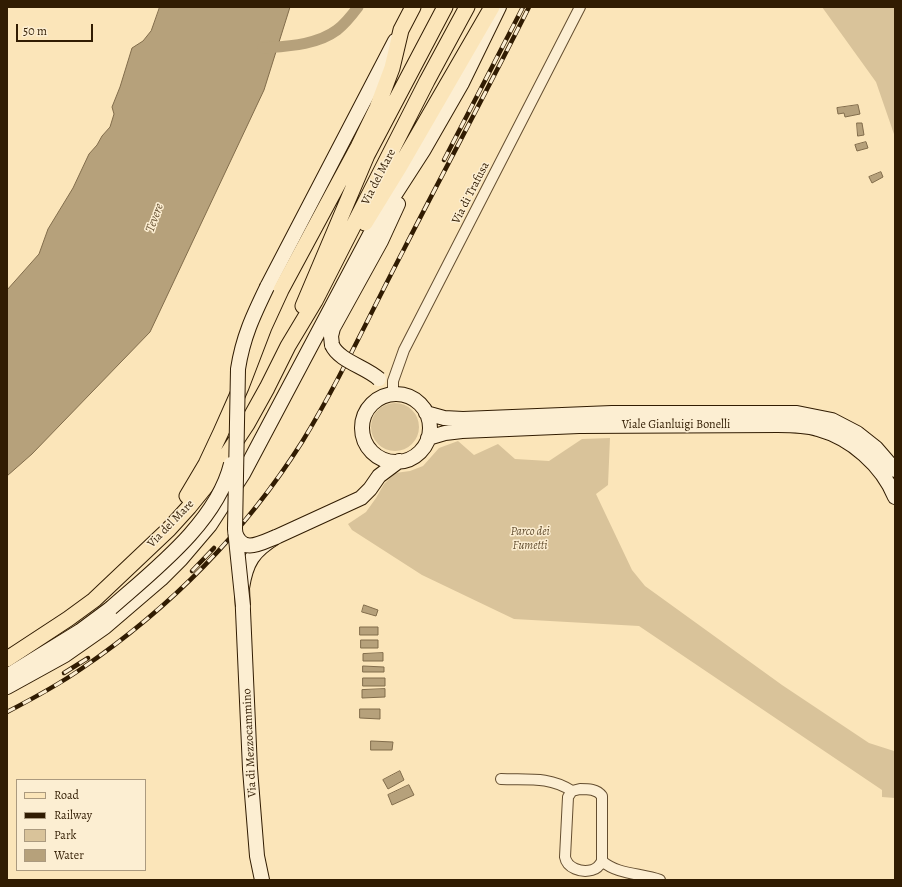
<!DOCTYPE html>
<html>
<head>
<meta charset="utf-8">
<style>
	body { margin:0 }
	#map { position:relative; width:902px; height:887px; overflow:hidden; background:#fbe5b9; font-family:Alegreya,serif }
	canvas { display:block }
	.frame { position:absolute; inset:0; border:8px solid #311c02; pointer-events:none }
	.legend { position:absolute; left:16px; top:779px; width:130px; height:92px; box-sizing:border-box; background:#fceed2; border:1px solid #ab9a7f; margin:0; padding:5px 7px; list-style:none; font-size:12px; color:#311c02 }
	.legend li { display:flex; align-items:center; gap:8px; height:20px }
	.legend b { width:20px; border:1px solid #ab9a7f }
	.scale { position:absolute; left:16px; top:24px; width:77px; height:18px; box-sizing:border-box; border:2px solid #311c02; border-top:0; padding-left:5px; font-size:12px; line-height:14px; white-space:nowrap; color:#311c02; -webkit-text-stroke:3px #fceed2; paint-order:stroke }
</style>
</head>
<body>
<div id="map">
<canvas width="902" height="887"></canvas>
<div class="frame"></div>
<ul class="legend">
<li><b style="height:5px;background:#fbe5b9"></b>Road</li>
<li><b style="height:5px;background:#311c02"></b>Railway</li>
<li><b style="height:11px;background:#d9c39a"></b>Park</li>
<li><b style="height:11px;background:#b6a17b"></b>Water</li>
</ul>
<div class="scale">50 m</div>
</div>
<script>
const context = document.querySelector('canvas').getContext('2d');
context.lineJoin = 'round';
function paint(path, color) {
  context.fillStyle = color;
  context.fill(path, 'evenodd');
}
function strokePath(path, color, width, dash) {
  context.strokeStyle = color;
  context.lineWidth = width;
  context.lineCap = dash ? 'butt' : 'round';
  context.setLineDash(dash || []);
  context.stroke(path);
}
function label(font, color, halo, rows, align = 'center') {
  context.font = font + ' Alegreya,serif';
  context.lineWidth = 3;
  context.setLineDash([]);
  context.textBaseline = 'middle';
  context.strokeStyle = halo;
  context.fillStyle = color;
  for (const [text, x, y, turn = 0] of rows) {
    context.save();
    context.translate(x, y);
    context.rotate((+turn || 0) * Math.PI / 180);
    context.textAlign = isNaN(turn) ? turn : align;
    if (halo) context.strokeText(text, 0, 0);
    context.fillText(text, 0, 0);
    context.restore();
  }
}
paint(new Path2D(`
	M822,7H895V137L876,82Z
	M371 427a24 24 0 1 1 48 0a24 24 0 1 1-48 0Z
	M610,438L608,485L596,494L632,570L645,586L782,685L869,743L894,751L895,798L882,797V790L639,626L514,619L422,575L352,530L348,524L366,512L376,498L384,484L395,473L410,471L423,466L439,448L458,441L474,455L498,444L515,459L549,461L582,439Z`), '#d9c39a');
const water = new Path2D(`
	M160,7H290L264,90L150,332L32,454L7,476V290L39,254L48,229L73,188L89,154L97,145L102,136L110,127L114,114L112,107L120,87L132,48L143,41L151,31Z
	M858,105L860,114L845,117L844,113L838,114L837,108Z
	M857,123H862L864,135L858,136Z
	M866,142L868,148L857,151L855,145Z
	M881,172L883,177L872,183L869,177Z
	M364,605L378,610L376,616L362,612Z
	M360,627H378V635H360Z
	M361,640H378V648H361Z
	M383,653V661H363V654Z
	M363,666L384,667V672H363Z
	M363,678H385V686H363Z
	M385,689V697L362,698V690Z
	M360,709H380V719L360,718Z
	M371,741L393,742L392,750H371Z
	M400,771L404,780L388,789L383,780Z
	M409,785L414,795L392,805L388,795Z`);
paint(water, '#b6a17b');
strokePath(water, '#816c4b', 1);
strokePath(new Path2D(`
	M263,48C288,46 317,45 337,30C345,24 352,15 358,7`), '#b6a17b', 11);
const street = new Path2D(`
	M393,394V381L404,350L580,7
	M501,779C527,780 549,776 572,791
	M580,789C588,789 597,789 602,796V861C600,865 596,869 592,870C581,873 567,868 565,857L568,797L572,791Z
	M602,861C618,875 641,873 660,880`);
const secondary = new Path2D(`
	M267,287L395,41
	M332,345L331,336L333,328L381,241L398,204
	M362 428a34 34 0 1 1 68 0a34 34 0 1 1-68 0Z
	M426,413L444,418L463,419L612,413H797L832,420L857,433L876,448L895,470
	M428,438L445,433L462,431L579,426L778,425C792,425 805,425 818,429C851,438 882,465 895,497
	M7,676L80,631L111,608
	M7,687L65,655L105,627L161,579L181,559L210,525L243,474L374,227L423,151L462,83L499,7
	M262,880L257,856L250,769L242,588C246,562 253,551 276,537L361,498L370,489L379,476L399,461`);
const primary = new Path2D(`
	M365,223L400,166L492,7
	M303,306L367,155L445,7
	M187,496L206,464L221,432L241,387L264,327L281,290L358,147L377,108L392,68L401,30L413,7
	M7,659L68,619L94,600L169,529L189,507L206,486L247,424L267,388L288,346L315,301L427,81L467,7`);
strokePath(street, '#644e30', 12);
strokePath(secondary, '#311c02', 16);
strokePath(primary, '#311c02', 17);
strokePath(street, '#fceed2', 10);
strokePath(secondary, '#fceed2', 14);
strokePath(primary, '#fbe5b9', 15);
const rail = new Path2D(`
	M444,160L523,7
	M192,571L214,548
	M64,673L88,658
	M7,712C32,699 58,685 81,669C169,609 245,532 302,442C340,380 370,314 403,251C445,169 488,89 529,7`);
strokePath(rail, '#311c02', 4.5);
strokePath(rail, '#fceed2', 3, [9]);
const secondaryBridge = new Path2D(`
	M332,345C339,361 366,367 379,379
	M235,532C242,555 261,543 276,537
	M243,606L235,529L238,369C243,337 253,316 267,287
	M111,608C154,570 217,522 231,464`);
strokePath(secondaryBridge, '#311c02', 16, []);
strokePath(secondaryBridge, '#fceed2', 14);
label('12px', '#311c02', '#fceed2', [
	["Via del Mare",379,177,-63],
	["Via di Trafusa",471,193,-63],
	["Viale Gianluigi Bonelli",676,425],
	["Via del Mare",171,524,-46],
	["Via di Mezzocammino",250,743,-93]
]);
label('italic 12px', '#634e30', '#fceed2', [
	["Parco dei",530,532],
	["Fumetti",530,546]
]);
label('italic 13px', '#665132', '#fceed2', [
	["Tevere",155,218,-70]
]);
</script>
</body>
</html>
